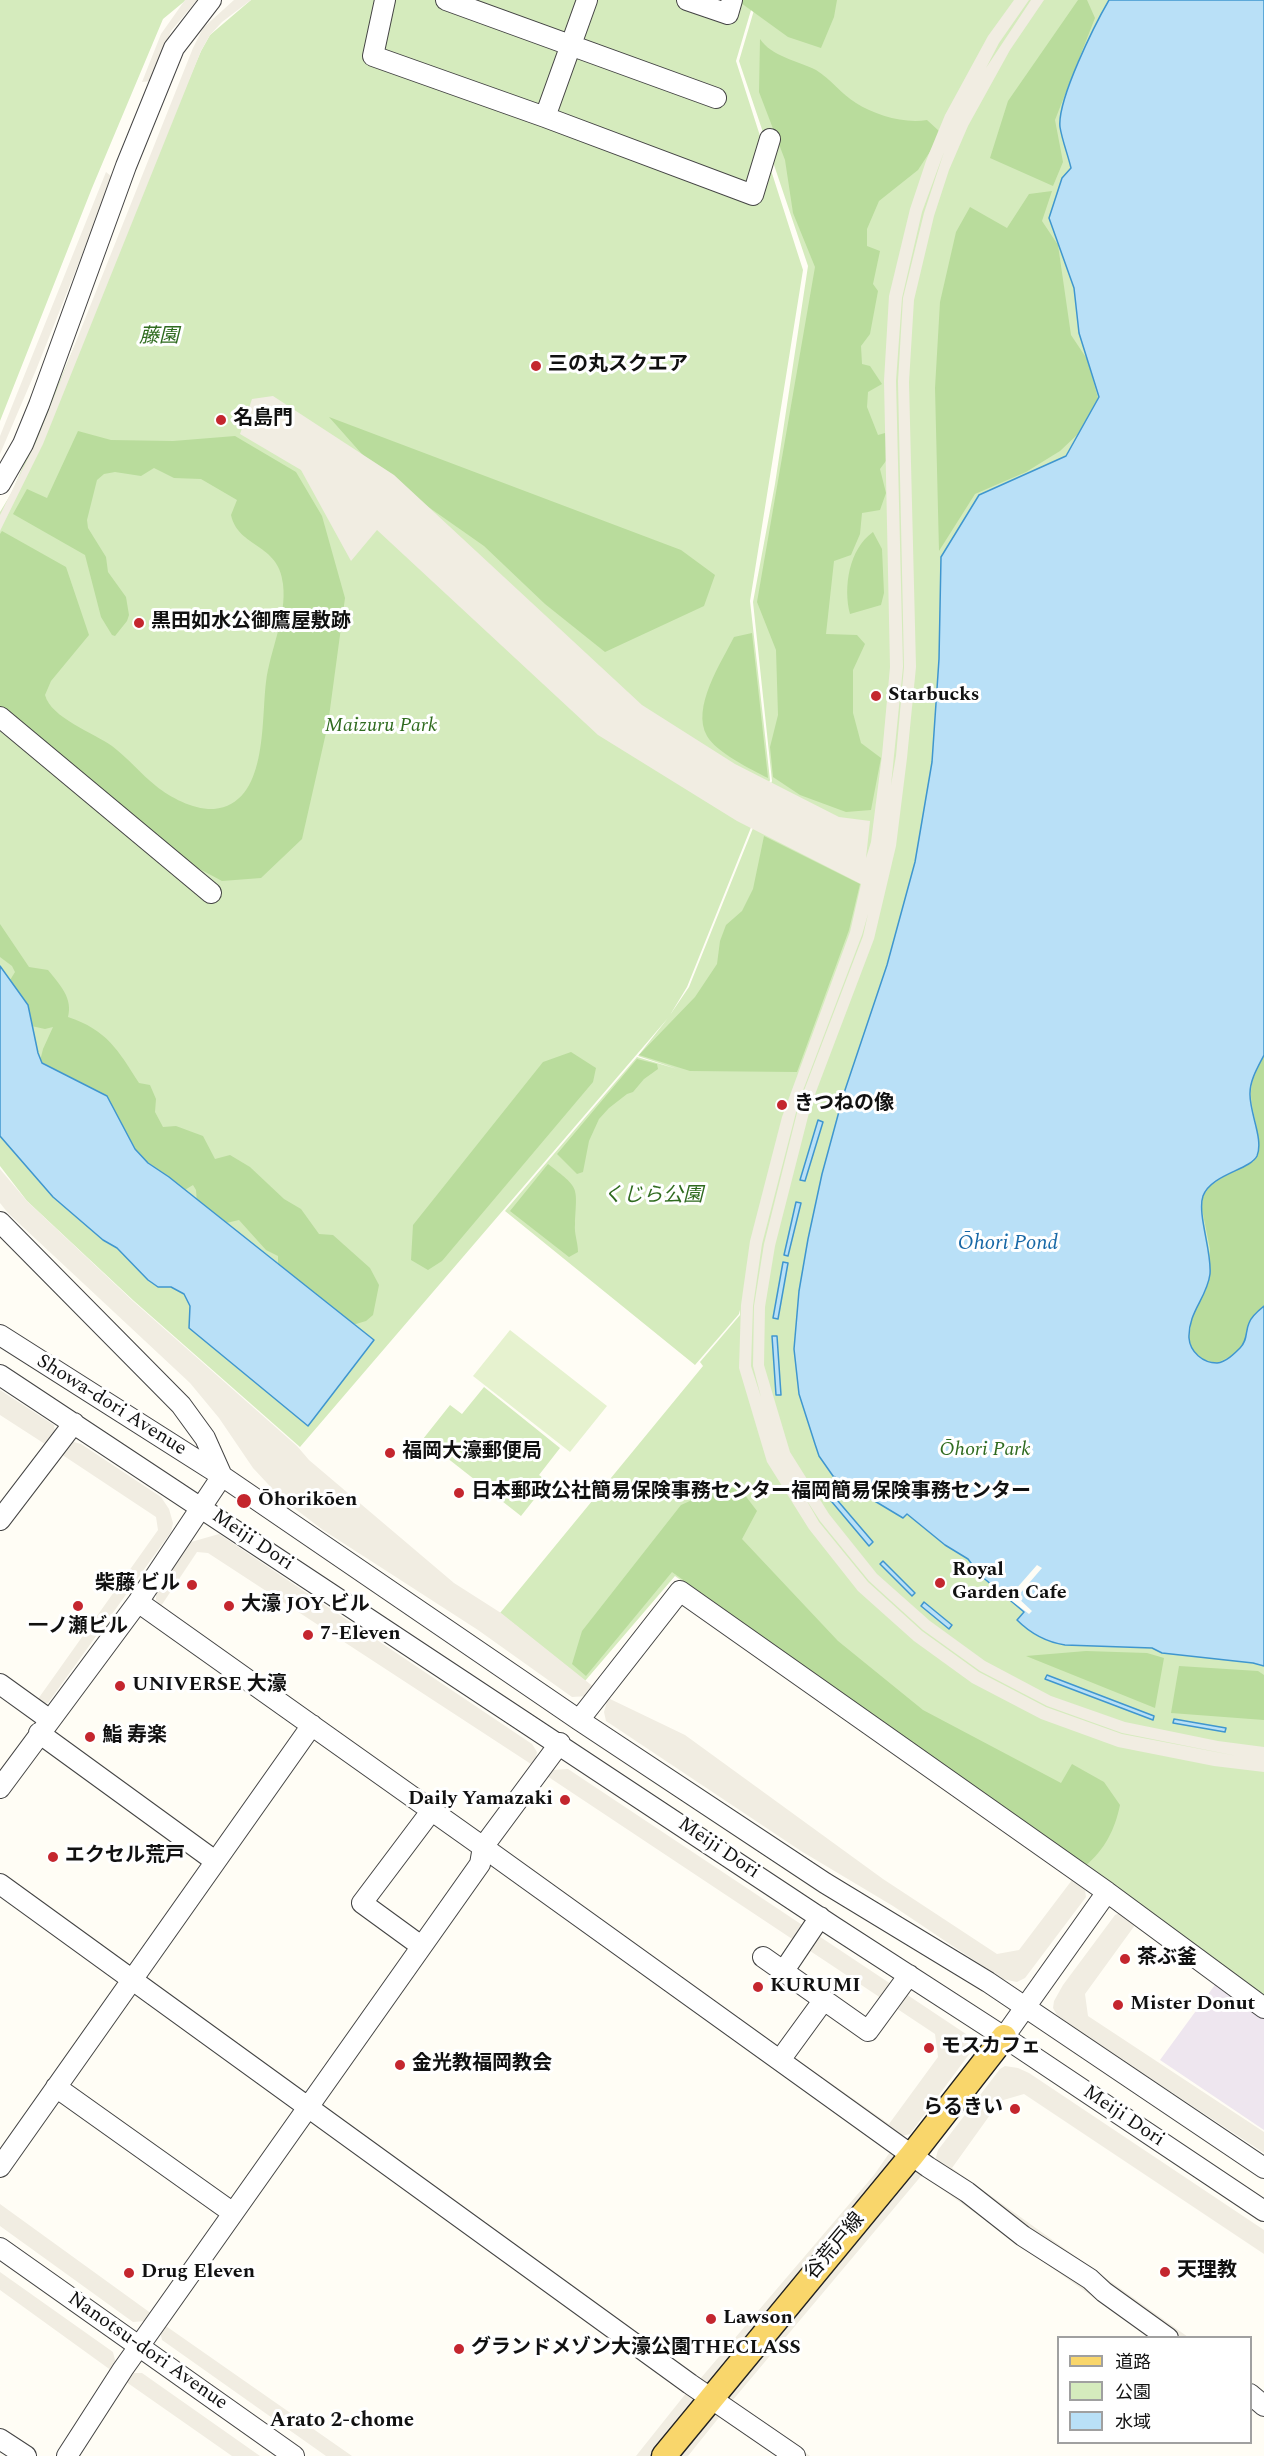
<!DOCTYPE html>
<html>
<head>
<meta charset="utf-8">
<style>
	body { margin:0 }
	#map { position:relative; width:1264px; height:2456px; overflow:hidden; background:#fffdf5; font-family:Spectral,"Noto Sans JP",serif }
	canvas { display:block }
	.legend { position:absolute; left:1057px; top:2336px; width:195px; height:108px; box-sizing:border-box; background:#fff; border:2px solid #a0a0a0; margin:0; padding:8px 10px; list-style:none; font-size:18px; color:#111 }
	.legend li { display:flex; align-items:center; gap:12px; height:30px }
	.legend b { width:30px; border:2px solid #a0a0a0 }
</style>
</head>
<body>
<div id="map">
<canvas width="1264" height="2456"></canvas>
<ul class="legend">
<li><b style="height:8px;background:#f9d66b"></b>道路</li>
<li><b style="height:16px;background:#d5ebbd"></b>公園</li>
<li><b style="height:16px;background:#b9e0f7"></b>水域</li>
</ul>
</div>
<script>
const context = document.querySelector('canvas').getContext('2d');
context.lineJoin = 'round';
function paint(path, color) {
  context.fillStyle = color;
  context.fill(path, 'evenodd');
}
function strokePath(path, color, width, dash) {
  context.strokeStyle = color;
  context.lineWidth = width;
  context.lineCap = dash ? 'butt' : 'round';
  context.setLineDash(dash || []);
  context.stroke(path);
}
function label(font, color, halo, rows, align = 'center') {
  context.font = font + ' Spectral,"Noto Sans JP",serif';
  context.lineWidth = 6;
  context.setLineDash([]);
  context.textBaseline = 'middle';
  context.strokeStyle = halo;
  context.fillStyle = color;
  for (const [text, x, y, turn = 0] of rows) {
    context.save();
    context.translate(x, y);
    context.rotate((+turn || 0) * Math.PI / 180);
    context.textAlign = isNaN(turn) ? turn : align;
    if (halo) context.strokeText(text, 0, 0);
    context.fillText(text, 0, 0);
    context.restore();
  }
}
paint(new Path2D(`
	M1217,1982L1264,2017V2130L1160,2060Z`), '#eee6ef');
paint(new Path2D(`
	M0,0H186L163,19L92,188L0,421Z
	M251,0H754L736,61L803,270L750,601L770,780L687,987L670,1015L689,987L772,781L753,602L775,484L808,266L739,61L757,0H1264V1999L675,1576L585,1681L500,1613L703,1366L700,1362L740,1315V1310L739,1314L695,1365L505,1211L637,1057L677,1069L638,1056L668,1018L300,1447L134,1301L27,1201L0,1166V512L12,492L201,51L210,35Z
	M484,1387L560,1448L539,1475L548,1482L521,1516L423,1439L450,1405L462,1414Z`), '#d5ebbd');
paint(new Path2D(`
	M741,0H837L834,17L821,48L788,37L741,3Z
	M1078,0H1087L1095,18L1055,120L1063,162L1053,186L990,158L1008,101Z
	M760,39C771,56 798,61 816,70C831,79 841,94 856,103C875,115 904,124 927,120L939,131L933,147L918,170L879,201L867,229V246L880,251L873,284L878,291L870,334L861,346L862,364L870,366L882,384L868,392L867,407L878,435L885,433L891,454L880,469L886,493L880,510L862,513L860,534L851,555L834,561L826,634L857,635L865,644L853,670V713L861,743L881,758L871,810L846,812L800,795L773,777L770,747L778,715L776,650L757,602L815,267L793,213L785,160L759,92Z
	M1052,191L1042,221L1058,245L1071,335L1087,359L1098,398L1078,434L1060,451L1026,472L975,494L939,551L935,388L940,302L956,232L970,207L1007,228L1029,194Z
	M329,417L681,550L715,575L704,606L605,652L545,604L484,546L377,471Z
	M78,431L111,440L173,441L235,436L296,472L322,516L345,598L328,724L302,839L261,878L222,881L194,866L0,707V534L2,531L66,567L89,635L51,681L45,695C51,718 94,733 112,746C128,758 141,774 156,786C171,798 194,810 214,809C268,804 261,722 266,682C270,650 287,617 283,584C279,543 238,548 231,515L237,500L201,479L174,478L154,468L141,476L115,472L104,474L97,480L87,520L88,528L106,557L108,572L126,597L129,615L127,621L115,636L112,635L101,617L85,555L13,514L27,489L47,498Z
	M873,532L882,549L884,593L881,605L850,614C843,587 849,549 873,532Z
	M752,633L768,778C752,770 716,752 707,736C691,708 721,663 734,637Z
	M764,836L860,884L849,930L797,1072L690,1071L639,1055L695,997L717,964L720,941L726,925L742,911L753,889Z
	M0,924L29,967L48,970C60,985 73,998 68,1017C107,1030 118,1050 139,1083L150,1085L156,1099L155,1112L163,1127L176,1126L203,1136L215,1159L230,1155L250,1167L284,1199L301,1209L319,1234L333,1235L370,1268L379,1285L373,1315L366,1321L349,1326L278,1272V1256L266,1250L239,1220L222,1224L197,1203L196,1190L193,1185L178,1194L38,1069L43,1049L53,1027L45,1029L27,1025L4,990L15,972L12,966L0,957Z
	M571,1052L596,1068L593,1082L442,1261L428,1270L411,1260L413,1225L543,1062Z
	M1264,1055V1306L1249,1323L1244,1344L1233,1355L1217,1363L1205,1360L1193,1351L1189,1340L1192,1315L1206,1290L1210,1249L1202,1209L1203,1197L1209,1187L1226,1175L1254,1161C1255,1149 1259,1134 1256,1123C1248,1089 1249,1087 1264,1055Z
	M637,1059L657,1064L658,1069L644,1079L633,1092L627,1094L609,1108L599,1119L589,1141L583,1172L577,1174L557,1154Z
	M548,1164C580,1189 577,1185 575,1224C574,1234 578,1242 578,1252L569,1257L510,1211Z
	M723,1486L741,1490L757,1511L742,1539L838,1641L923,1710L1061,1783L1072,1764L1104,1782L1120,1805C1115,1829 1105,1850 1085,1866L672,1572L586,1676L572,1664L582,1631L681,1505Z
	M1086,1651L1147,1653L1164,1658L1155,1708L1026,1656Z
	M1179,1666L1258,1671L1264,1675V1720L1171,1713Z`), '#b9dc9c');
paint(new Path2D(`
	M510,1330L607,1406L570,1452L473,1376Z`), '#e6f2cf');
paint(new Path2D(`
	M185,0H197L171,31L151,81L142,82L161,34Z
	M234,0H251L222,22L210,35L201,51L43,444L0,531V515L36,442L193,48L203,28Z
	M1014,0H1029L999,43L986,68L1031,0H1044L1010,50L968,126L949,170L934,216L914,300L909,382L916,667L907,758L896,846L874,939L811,1105L775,1246L765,1307L764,1365L790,1452L829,1514L877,1574L930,1621L985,1661L1051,1696L1125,1722L1218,1741L1264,1747V1772L1214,1766L1118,1747L1041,1719L972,1683L914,1641L858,1591L809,1529L767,1462L739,1368L741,1305L750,1241L782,1117L850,932L861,884L737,821L598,735L377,530L351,561L301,470L240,434L252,399L273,396L394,475L642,705L735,764L839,817L870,821L866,858L871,842L882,755L890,667L884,381L889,296L910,209L926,161L945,115L988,36ZM944,152L924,213L903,298L898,381L904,667L896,756L891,785L903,667L896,381L902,298L922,212ZM868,914L863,936L800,1101L764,1244L754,1306L753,1366L761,1397L751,1366L753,1306L762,1244L799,1101L862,935ZM804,1496L820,1521L869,1581L923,1630L980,1671L1047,1706L1122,1733L1237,1756L1122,1734L1046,1707L979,1672L922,1631L868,1582L819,1522Z
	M106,172L111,176V182L36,370L0,454V436Z
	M0,1169L27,1201L134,1302L297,1446L309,1460L454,1583L501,1613L595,1688L588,1696L572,1697L478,1630L323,1530L281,1498L253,1468L219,1418L190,1383L8,1213L0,1203Z
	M0,1390L54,1425L55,1432L48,1446L0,1415Z
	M70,1441L81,1444L161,1497L169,1509L173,1523L171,1532L48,1703H43L38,1699L158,1530L156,1517L58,1452Z
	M219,1534L532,1744L537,1752L534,1766L208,1553L197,1552L161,1606L156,1600V1591L191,1542Z
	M608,1698L685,1735L883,1879L997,1954L1019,1950L1072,1880L1085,1890L1086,1897L1025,1978L1017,1982L1002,1979L893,1906L801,1851L606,1721L604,1712Z
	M568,1769L966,2034L972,2046L970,2053L910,2134L897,2137L793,2063L791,2055L889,2124L938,2057L935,2034L547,1776L553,1770Z
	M496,1862L896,2155V2161L714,2378L702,2386L320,2108L322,2097L325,2107L700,2379L874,2175L890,2152L493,1865L485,1864Z
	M1122,1912L1138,1921L1085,1994L1088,2016L1264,2132V2153L1061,2020L1057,2015L1053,2008L1054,2001L1063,1985L1115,1915Z
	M1005,2066L1018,2068L1029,2073L1264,2230V2254L1024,2094L1000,2101L952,2168L1188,2337H1181L939,2166L936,2157L938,2150L1000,2069Z
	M311,2118L693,2395L694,2400L690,2407L651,2456H636L687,2392L315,2122L306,2124Z
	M918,2169L1161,2337H1149L922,2175L732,2401L810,2456H804L725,2398L912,2173Z
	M0,2204L152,2314L146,2321L133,2322L0,2226Z
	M0,2272L113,2352L116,2364L112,2371L0,2290Z
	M163,2324L352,2456H326L162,2340L160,2331Z
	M128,2373H142L260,2456H232L122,2379Z
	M717,2410L723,2412L785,2456H777L721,2415L688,2456H674L710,2412Z`), '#f1ede2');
const water = new Path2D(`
	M1109,0H1264V1055C1258,1067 1250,1080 1250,1093C1249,1112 1264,1139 1257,1156C1250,1170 1211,1174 1203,1196C1197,1214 1212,1251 1210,1274C1207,1298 1188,1312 1189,1338C1190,1352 1203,1363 1217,1363C1226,1362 1234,1354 1240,1348C1248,1340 1245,1332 1249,1323C1251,1317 1259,1310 1264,1306V1666L1253,1663L1162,1653L1152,1648L1065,1645C1046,1642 1031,1634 1017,1620L1024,1612L980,1575L968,1559L945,1545L907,1514L903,1518L833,1476L819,1456L815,1444L799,1394L794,1349L799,1291L808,1239L822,1174L844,1093L887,965L915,862L932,762L939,659L941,557L979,495L1066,456L1099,397L1079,333L1074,288L1049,218L1062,178L1071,168C1068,155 1062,140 1060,127C1057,100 1095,24 1109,0Z
	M0,966L28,1005L38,1053L42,1063L107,1096L135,1149L148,1163L169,1177L374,1340L308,1426L189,1328L190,1306L184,1294L171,1287H158L148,1280L117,1248L103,1240L53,1197L0,1136Z
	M818,1120L823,1122L805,1181L800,1180Z
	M796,1202L801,1203L788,1256L784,1255Z
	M783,1262L788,1263L778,1319L773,1318Z
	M772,1336H777L781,1395H776Z
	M820,1480L873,1542L869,1546L816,1483Z
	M883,1561L915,1593L912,1596L880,1564Z
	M924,1602L952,1625L949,1629L921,1606Z
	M1047,1675L1154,1716L1153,1720L1045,1679Z
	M1174,1719L1226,1728L1225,1732L1173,1723Z`);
paint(water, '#b9e0f7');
strokePath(water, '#3f96cf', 1.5);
paint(new Path2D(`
	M1037,1565L1042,1568L1017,1597L1032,1611L1029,1614L1008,1598Z`), '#fffdf5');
const minor = new Path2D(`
	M385,0L373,56L545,117L753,195L770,139
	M446,0L716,98
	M687,0L728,14L732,0
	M545,117L587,0
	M0,484L23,444L39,405L126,166L174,48L211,0
	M0,717L211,893
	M0,1222L181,1405L205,1438L222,1476
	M0,1335L222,1476L579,1720L825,1883L988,1982L1264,2168
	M0,1375L834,1927L1004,2037L1264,2211
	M0,1520L74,1423
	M138,1602L483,1847L928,2167L967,2192L1023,2236L1090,2279L1104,2292L1168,2338
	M0,1684L50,1720
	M579,1720L680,1591L1107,1892L1004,2037
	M39,1733L215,1861
	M0,1788L138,1602L222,1476
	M0,1884L690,2384L795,2456
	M1107,1892L1264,2008
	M421,1946L362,1903L432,1810
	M763,1957L868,2031L909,1975
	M783,1972L820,1917
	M780,2060L823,2001
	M56,2087L233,2213
	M0,2167L312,1725
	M0,2248L294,2456
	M1250,2394L1264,2406
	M0,2439L26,2456
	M67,2456L123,2369L480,1864L483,1847L560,1743`);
const major = new Path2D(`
	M664,2456L912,2155L1004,2037`);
strokePath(minor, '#444', 22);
strokePath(major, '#222', 27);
strokePath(minor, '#fff', 20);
strokePath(major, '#f9d66b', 24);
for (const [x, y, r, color] of [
	[536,366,6,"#c4262e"],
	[221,420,6,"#c4262e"],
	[139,623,6,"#c4262e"],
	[876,696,6,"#c4262e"],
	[782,1105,6,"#c4262e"],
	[390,1453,6,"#c4262e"],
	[459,1493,6,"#c4262e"],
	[244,1501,8,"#c4262e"],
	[940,1583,6,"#c4262e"],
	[192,1585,6,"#c4262e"],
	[78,1606,6,"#c4262e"],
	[229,1606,6,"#c4262e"],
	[308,1635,6,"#c4262e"],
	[120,1686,6,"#c4262e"],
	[90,1737,6,"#c4262e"],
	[565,1800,6,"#c4262e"],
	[53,1857,6,"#c4262e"],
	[1125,1959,6,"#c4262e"],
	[758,1987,6,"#c4262e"],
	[1118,2005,6,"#c4262e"],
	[929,2048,6,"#c4262e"],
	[400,2065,6,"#c4262e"],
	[1015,2109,6,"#c4262e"],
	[1165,2272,6,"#c4262e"],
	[129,2273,6,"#c4262e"],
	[711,2319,6,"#c4262e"],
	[459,2349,6,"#c4262e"]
]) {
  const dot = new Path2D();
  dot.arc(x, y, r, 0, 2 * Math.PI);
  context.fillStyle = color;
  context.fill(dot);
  strokePath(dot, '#fff', 2);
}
label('italic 20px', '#2f6b1f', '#fff', [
	["藤園",159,338],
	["Maizuru Park",381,727],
	["くじら公園",653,1197],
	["Ōhori Park",985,1451]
]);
label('bold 20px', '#111', '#fff', [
	["三の丸スクエア",548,366],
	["名島門",233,420],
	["黒田如水公御鷹屋敷跡",151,623],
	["Starbucks",888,696],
	["きつねの像",794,1105],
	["福岡大濠郵便局",402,1453],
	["日本郵政公社簡易保険事務センター福岡簡易保険事務センター",471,1493],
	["Ōhorikōen",258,1501],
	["Royal",952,1571],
	["Garden Cafe",952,1594],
	["柴藤 ビル",180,1585,"right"],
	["大濠 JOY ビル",241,1606],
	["一ノ瀬ビル",78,1628,"center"],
	["7-Eleven",320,1635],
	["UNIVERSE 大濠",132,1686],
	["鮨 寿楽",102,1737],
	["Daily Yamazaki",553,1800,"right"],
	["エクセル荒戸",65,1857],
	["茶ぶ釜",1137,1959],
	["KURUMI",770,1987],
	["Mister Donut",1130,2005],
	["モスカフェ",941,2048],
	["金光教福岡教会",412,2065],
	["らるきい",1003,2109,"right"],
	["天理教",1177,2272],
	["Drug Eleven",141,2273],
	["Lawson",723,2319],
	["グランドメゾン大濠公園THECLASS",471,2349]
], 'left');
label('20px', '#111', '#fff', [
	["Showa-dori Avenue",111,1406,32],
	["Meiji Dori",252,1541,34],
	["Meiji Dori",718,1849,34],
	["Meiji Dori",1123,2117,34],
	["谷荒戸線",836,2247,-50],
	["Nanotsu-dori Avenue",147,2352,35]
]);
label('italic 21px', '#1768a6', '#fff', [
	["Ōhori Pond",1008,1245]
]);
label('bold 21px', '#111', '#fff', [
	["Arato 2-chome",342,2422]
]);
</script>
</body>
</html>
